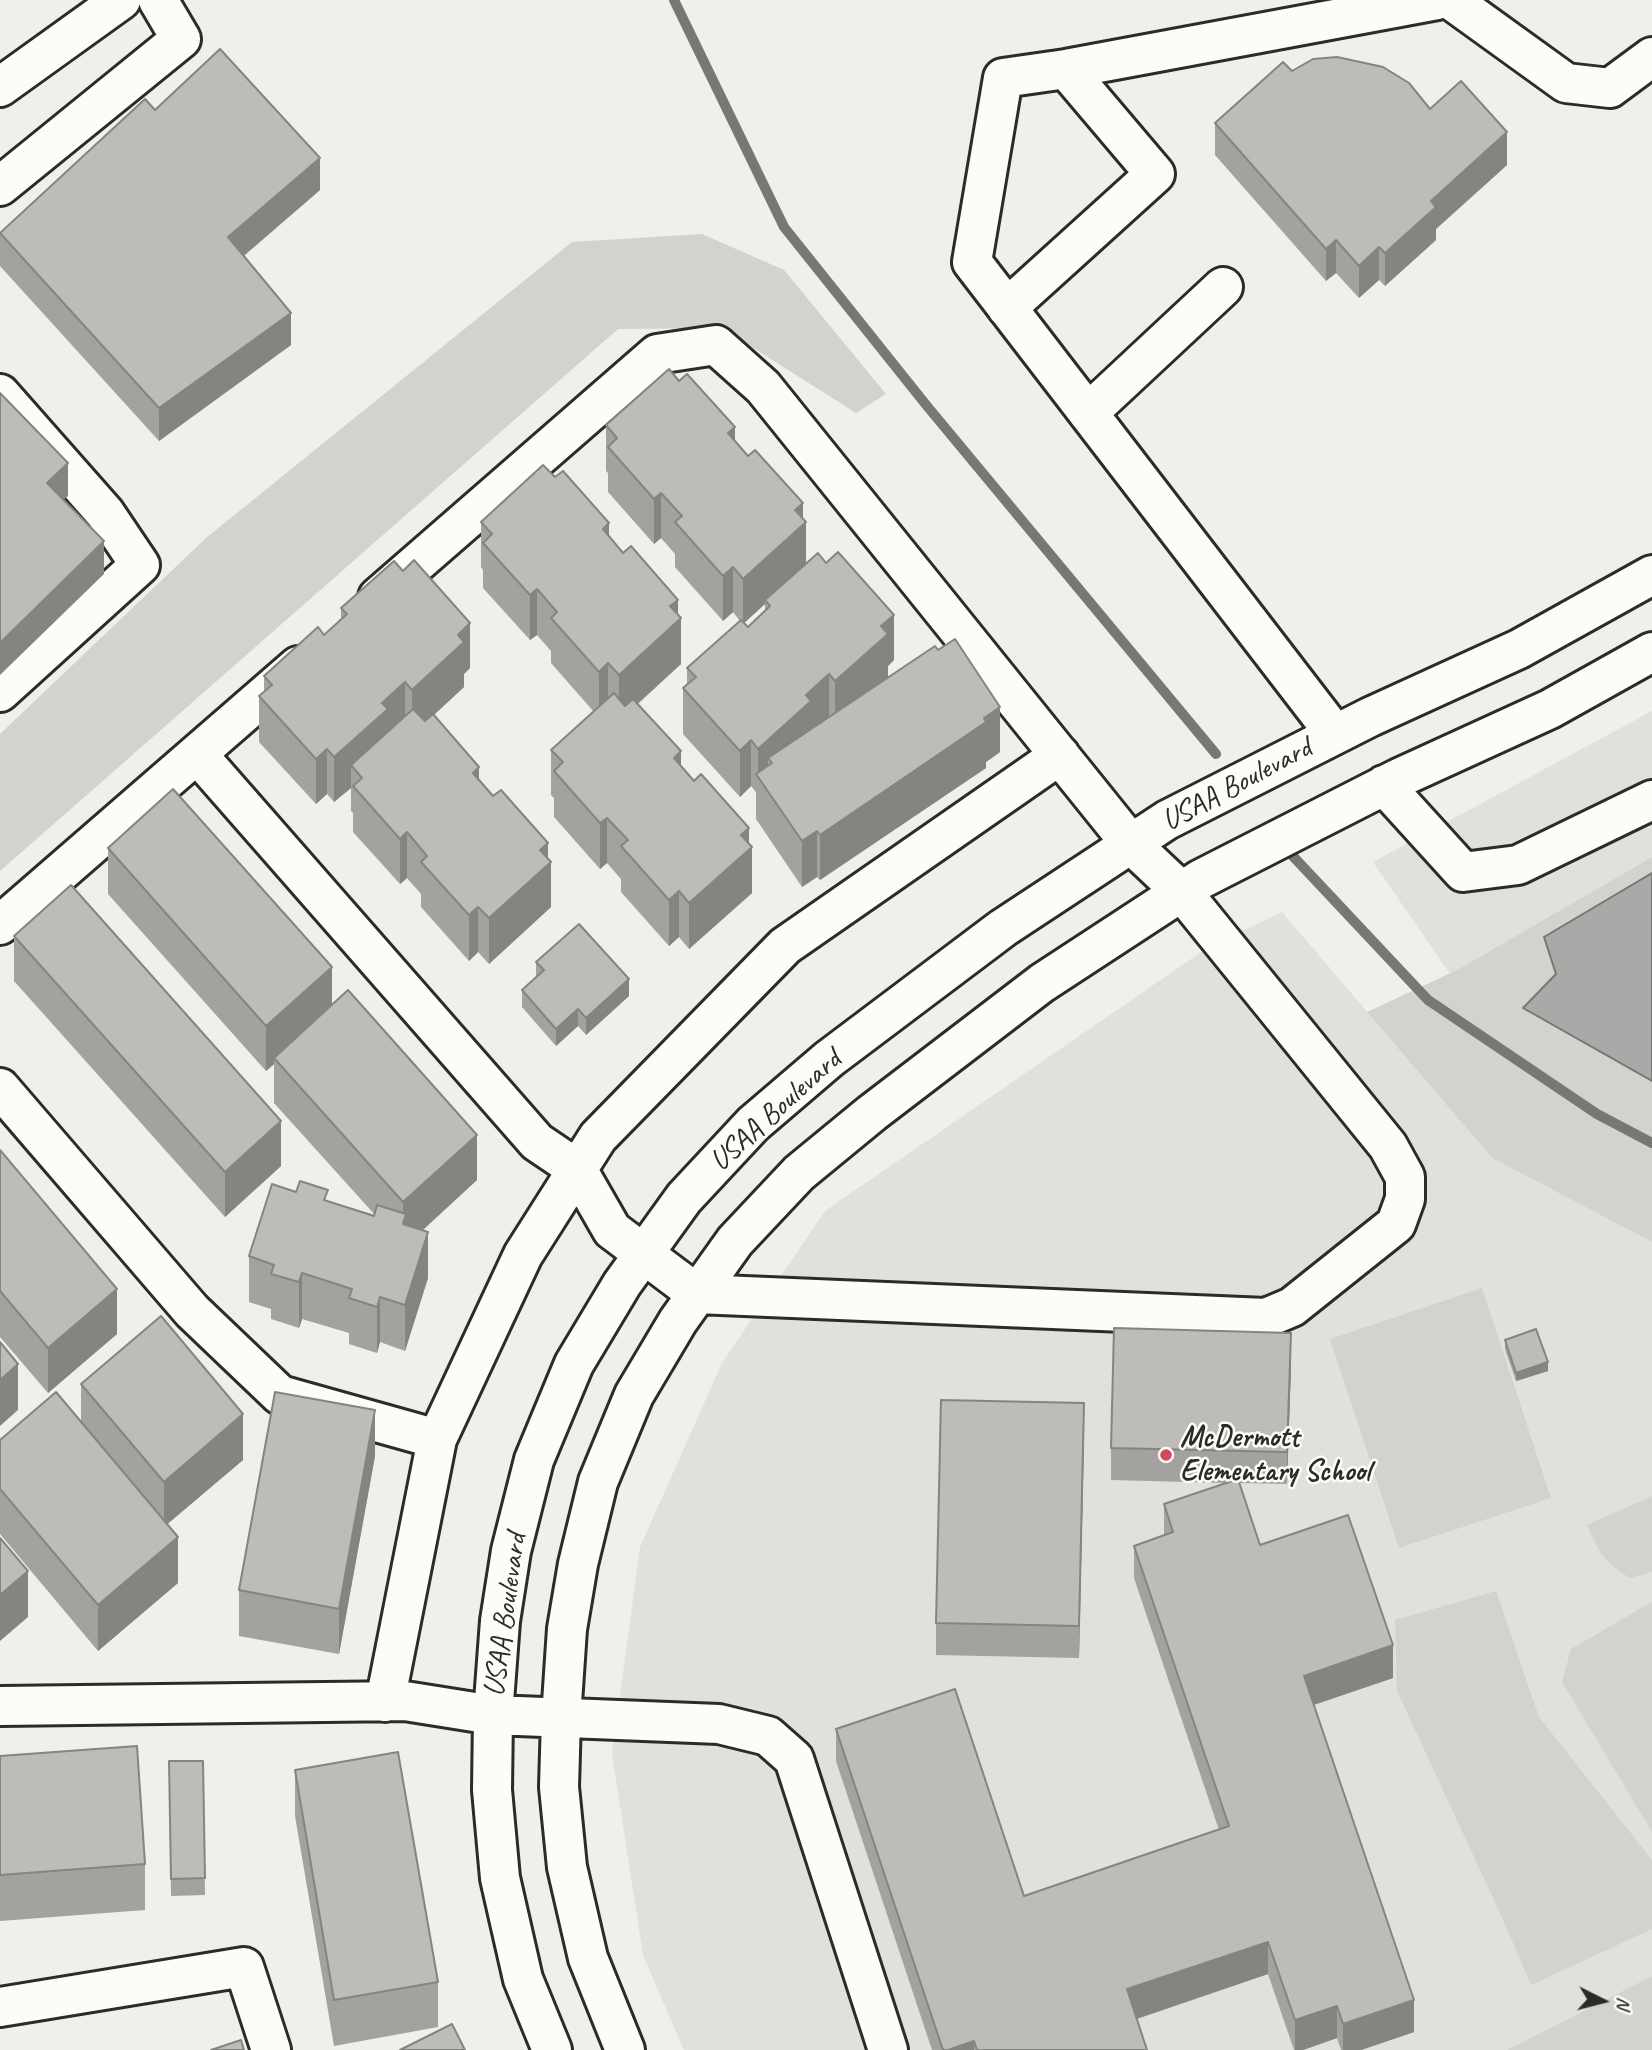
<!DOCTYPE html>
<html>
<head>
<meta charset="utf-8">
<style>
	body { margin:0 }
	#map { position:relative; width:1652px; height:2050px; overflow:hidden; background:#f0efeb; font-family:Caveat,sans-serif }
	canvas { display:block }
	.north { position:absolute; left:1568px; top:1966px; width:70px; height:70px; -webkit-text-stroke:5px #fdfcf7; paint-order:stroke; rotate:96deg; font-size:19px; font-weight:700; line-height:28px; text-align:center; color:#2b2b2b }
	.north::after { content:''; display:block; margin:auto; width:24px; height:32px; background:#2b2b2b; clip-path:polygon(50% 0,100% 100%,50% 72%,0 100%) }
</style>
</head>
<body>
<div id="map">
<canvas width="1652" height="2050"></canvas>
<div class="north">N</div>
</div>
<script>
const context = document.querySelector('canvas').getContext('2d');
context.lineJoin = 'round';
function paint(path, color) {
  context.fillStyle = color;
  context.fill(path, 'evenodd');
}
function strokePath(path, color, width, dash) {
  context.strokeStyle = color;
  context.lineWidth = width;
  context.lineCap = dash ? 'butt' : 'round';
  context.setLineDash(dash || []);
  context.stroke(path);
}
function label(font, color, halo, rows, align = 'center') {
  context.font = font + ' Caveat,sans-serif';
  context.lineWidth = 5;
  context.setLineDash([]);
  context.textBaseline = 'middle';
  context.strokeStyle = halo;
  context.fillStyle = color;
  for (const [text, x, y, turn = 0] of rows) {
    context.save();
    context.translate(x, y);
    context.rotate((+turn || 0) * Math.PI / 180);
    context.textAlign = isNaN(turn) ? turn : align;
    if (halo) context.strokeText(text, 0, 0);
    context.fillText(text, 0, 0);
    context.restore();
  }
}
paint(new Path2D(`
	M1652,711V857L1450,974L1373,862Z
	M1282,912L1492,1158L1652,1242V1976L1507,2050H684L643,1955L612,1754L640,1547L722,1363L825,1211L1207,948Z`), '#e1e0dc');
paint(new Path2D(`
	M702,234L784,270L886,394L856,413L722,328L618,329L0,871V734L206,538L572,242Z
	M1652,857V1242L1492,1158L1367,1012L1457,970Z
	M1482,1288L1551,1498L1399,1548L1330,1339Z
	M1652,1496V1572L1630,1578C1603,1561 1600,1554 1587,1525Z
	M1496,1591L1539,1717L1652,1860V1929L1531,1985L1501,1915L1397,1691L1395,1620Z
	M1652,1602V1832L1562,1682L1571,1649Z
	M1652,1976V2050H1507Z`), '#d3d2cf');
const water = new Path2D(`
	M1652,873V1081L1523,1008L1556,974L1544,937Z`);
paint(water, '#aaa9a7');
strokePath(water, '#777775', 2);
strokePath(new Path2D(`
	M674,0L784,227L927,406L1216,754
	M1289,852L1428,1000L1597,1114L1652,1143`), '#777775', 10);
const minor = new Path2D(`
	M1451,0L1566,83L1610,88L1652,57
	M0,87L121,0
	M0,186L181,39L158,0
	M1007,308L1155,174L1066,69
	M0,394L105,513L140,565L0,692
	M1088,413L1223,287
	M1335,734L972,262L1003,78L1066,69L1437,0
	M197,754L537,1142L577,1169L612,1230L697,1294L1266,1318L1292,1307L1396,1224L1405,1199V1177L1388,1146L1182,892L1131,844L763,387L716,345L657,354L378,597
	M1384,785L1463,872L1518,865L1652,800
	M0,925L298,666
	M0,1088L192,1311L280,1395L437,1439
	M385,1702L437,1439L523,1255L598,1137L785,946L1060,755
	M0,1706L405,1701L493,1715L719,1724L768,1736L794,1759L888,2050
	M0,2007L244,1967L271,2050
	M552,2050L523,1979L500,1878L492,1790L493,1715L500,1621L511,1551L534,1460L574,1364L622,1284L684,1198L753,1124L829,1059L1003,928L1167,820L1370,717L1519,649L1652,575
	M625,2050L588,1958L567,1867L559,1787L561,1718L567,1629L578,1564L598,1482L634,1395L678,1321L735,1241L799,1173L872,1113L1042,983L1201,879L1399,778L1550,709L1652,652`);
strokePath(minor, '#2b2b2b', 44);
strokePath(minor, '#fdfcf7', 38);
paint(new Path2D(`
	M1292,71L1430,109L1507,165L1436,229V240L1385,286L1379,280L1359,298L1336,273L1326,281L1215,155V123Z
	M155,110L320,190L244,256L291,345L159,441L0,266V233Z
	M679,381L735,441L803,519L806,563L894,660L888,666V677L1000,752L986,762V768L820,880L817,877L802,887L756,819V792L751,786L740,797L683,734V688L687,685V668L740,621L733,612L723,621L675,567V554L661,538L654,544L608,492V473L606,471V425ZM765,604V611L748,627L744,623Z
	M481,522L609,537L678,615L681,664L638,704L681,765L749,844L752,893L689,949L679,937L669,946L621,892V879L607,863L600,869L554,817V798L551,795V750L594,712L551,663V651L537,635L530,640L483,588V570L481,567Z
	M341,608L470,668L464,674V687L434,715L479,781L548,859L551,907L489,964L478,952L469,961L421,907V894L407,878L400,884L353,832V813L351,811V788L334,802L327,794L316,804L259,742V696L264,692V676L324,635L341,619Z
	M108,848L332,1006L477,1180L422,1231L428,1278L405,1351L380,1342L377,1353L349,1344V1333L302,1319L299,1328L271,1319V1309L249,1302V1256L328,1201L375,1215L274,1103V1064L266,1071L108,894Z
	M14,936L281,1166L225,1217L14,981Z
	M536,962L629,996L586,1035L578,1026L556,1046L522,1007V990L536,977Z
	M0,1150L117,1334L48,1393L0,1337Z
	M1505,1340L1548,1371L1516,1381L1505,1349Z
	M1291,1365L1287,1484L1239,1483L1260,1545L1393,1678L1314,1705L1414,2032L1361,2050H1341L1337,2038L1303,2050H1294L1268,1974L1137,2019L1147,2050H932L836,1761V1729L1024,1896L1219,1830L1134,1578V1546L1164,1535V1504L1227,1483L1111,1480V1448Z
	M81,1384L243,1460L167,1524L178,1583L98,1651L0,1534V1440L81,1422Z
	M1084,1436L1079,1658L936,1655V1623Z
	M375,1456L339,1654L239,1636V1590Z
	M0,1756L145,1864V1910L0,1921Z
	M169,1761H203L205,1895L171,1896Z
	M295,1770L438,1982V2027L334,2046L295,1816Z`), '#a3a29e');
paint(new Path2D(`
	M1507,132V165L1436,229V240L1385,286V253L1431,201Z
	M320,158V190L228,269V237Z
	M1336,240V273L1326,281V249Z
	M1379,247V280L1359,298V266Z
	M291,313V345L159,441V408Z
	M735,427V472L728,433Z
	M68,463V496L47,516V483Z
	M661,493V538L654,544V499Z
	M803,503V525L806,522V568L765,600V604L743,624V579L795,510Z
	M609,523V569L603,529Z
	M104,541V574L0,675V643Z
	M733,567V612L723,621V576Z
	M537,589V635L530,640V595Z
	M678,600V621L681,618V664L619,720V675L670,606Z
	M894,615V660L888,666V679L835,727V681L881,626Z
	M470,623V668L464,674V687L412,735V690L458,635Z
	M608,663V708L599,717V672Z
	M829,674V719L772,763L768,758V786L758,777V749L806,695Z
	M405,682V727L351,765V788L334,802V757L382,703Z
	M1000,707V752L986,762V768L820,880V835Z
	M751,740V786L740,797V751Z
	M327,749V794L316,804V759Z
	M681,751V797L674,758Z
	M479,767V812L473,773Z
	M607,818V863L600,869V823Z
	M749,828V850L752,847V893L689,949V903L741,835Z
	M817,831V877L802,887V841Z
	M407,832V878L400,884V839Z
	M548,843V864L551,862V907L489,964V918L540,850Z
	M679,891V937L669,946V900Z
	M478,907V952L469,961V915Z
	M332,967V1012L274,1058V1064L266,1071V1026Z
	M629,979V996L586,1035V1018Z
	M578,1009V1026L556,1046V1029Z
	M281,1121V1166L225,1217V1172Z
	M477,1135V1180L406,1245L403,1270V1202Z
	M428,1232V1278L405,1351V1305Z
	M302,1273V1319L299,1328V1282Z
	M117,1289V1334L48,1393V1348Z
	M380,1297V1342L377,1353V1307Z
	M1291,1333V1365L1287,1484V1452Z
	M1548,1362V1371L1516,1381V1373Z
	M18,1364V1410L0,1426V1380Z
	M1084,1403V1436L1079,1658V1626Z
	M375,1410V1456L339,1654V1609Z
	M243,1414V1460L164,1527V1482Z
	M178,1537V1583L98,1651V1605Z
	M28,1571V1617L0,1641V1595Z
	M1393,1645V1678L1304,1708V1676Z
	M1268,1942V1974L1127,2022V1989Z
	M1414,2000V2032L1361,2050H1343V2024Z
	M1337,2006V2038L1303,2050H1295V2020Z
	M974,2041V2050H948Z`), '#848481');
const building = new Path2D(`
	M220,49L320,158L228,237L291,313L159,408L0,233L145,99L155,110Z
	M1337,57L1383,67L1409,83L1430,109L1461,81L1507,132L1431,201L1436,207L1385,253L1379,247L1359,266L1336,240L1326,249L1215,123L1283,62L1292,71L1313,59Z
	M669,369L679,381L687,374L735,427L728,433L748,456L755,450L803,503L795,510L806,522L743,579L733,567L723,576L675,522L682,516L661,493L654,499L608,447L617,438L606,425Z
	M0,393L68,463L47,483L104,541L0,643Z
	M543,465L555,477L563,471L609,523L603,529L623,553L631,546L678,600L670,606L681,618L619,675L608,663L599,672L551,618L557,612L537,589L530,595L483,543L492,534L481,522Z
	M838,552L894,615L881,626L888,634L835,681L829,674L806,695L811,701L758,749L751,740L740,751L683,688L696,677L687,668L741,620L748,627L770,606L765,600L818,553L826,563Z
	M414,560L470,623L458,635L464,642L412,690L405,682L382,703L388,709L334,757L327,749L316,759L259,696L272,685L264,676L318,627L324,635L347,614L341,608L394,561L403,571Z
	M955,639L1000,707L984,718L986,722L820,835L817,831L802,841L756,774L772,763L768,758L935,646L938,650Z
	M614,693L625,706L633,699L681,751L674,758L694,781L701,774L749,828L741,835L752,847L689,903L679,891L669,900L621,846L628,840L607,818L600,823L554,771L563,762L551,750Z
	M413,709L425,721L433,714L479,767L473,773L493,796L501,790L548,843L540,850L551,862L489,918L478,907L469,915L421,862L427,856L407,832L400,839L353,786L362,778L351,765Z
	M173,789L332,967L266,1026L108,848Z
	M71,885L281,1121L225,1172L14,936Z
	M579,924L629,979L586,1018L578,1009L556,1029L522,990L544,970L536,962Z
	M348,990L477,1135L403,1202L274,1058Z
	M0,1150L117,1289L48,1348L0,1291Z
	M300,1181L328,1190L324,1200L374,1216L377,1205L406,1214L403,1224L428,1232L405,1305L380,1297L377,1307L349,1298L352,1289L302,1273L299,1282L271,1274L274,1265L249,1256L272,1184L296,1192Z
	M161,1316L243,1414L164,1482L81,1384Z
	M1114,1328L1291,1333L1287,1452L1111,1448Z
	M1536,1329L1548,1362L1516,1373L1505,1340Z
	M0,1342L18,1364L0,1380Z
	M56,1392L178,1537L98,1605L0,1489V1440Z
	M275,1392L375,1410L339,1609L239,1590Z
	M941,1400L1084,1403L1079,1626L936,1623Z
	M1238,1479L1260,1545L1348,1515L1393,1645L1304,1676L1414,2000L1343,2024L1337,2006L1295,2020L1268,1942L1127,1989L1147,2050H977L974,2041L948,2050H943L836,1729L955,1689L1024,1896L1229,1826L1134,1546L1173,1532L1164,1504Z
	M0,1538L28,1571L0,1595Z
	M137,1746L145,1864L0,1875V1756Z
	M398,1752L438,1982L334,2000L295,1770Z
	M169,1761H203L205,1878L171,1879Z
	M452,2024L465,2050H400Z
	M241,2040L244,2050H211Z`);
paint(building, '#bdbcb8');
strokePath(building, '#848481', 2);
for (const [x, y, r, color] of [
	[1166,1455,7,"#d1495b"]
]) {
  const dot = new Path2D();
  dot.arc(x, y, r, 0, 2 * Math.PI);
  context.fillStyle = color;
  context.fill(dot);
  strokePath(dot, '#fdfcf7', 2.5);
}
label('30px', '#2b2b2b', '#fdfcf7', [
	["USAA Boulevard",1237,785,-28],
	["USAA Boulevard",776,1111,-42],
	["USAA Boulevard",506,1615,-82]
]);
label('bold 30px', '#2b2b2b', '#fdfcf7', [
	["McDermott",1180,1438],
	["Elementary School",1180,1472]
], 'left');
</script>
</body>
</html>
